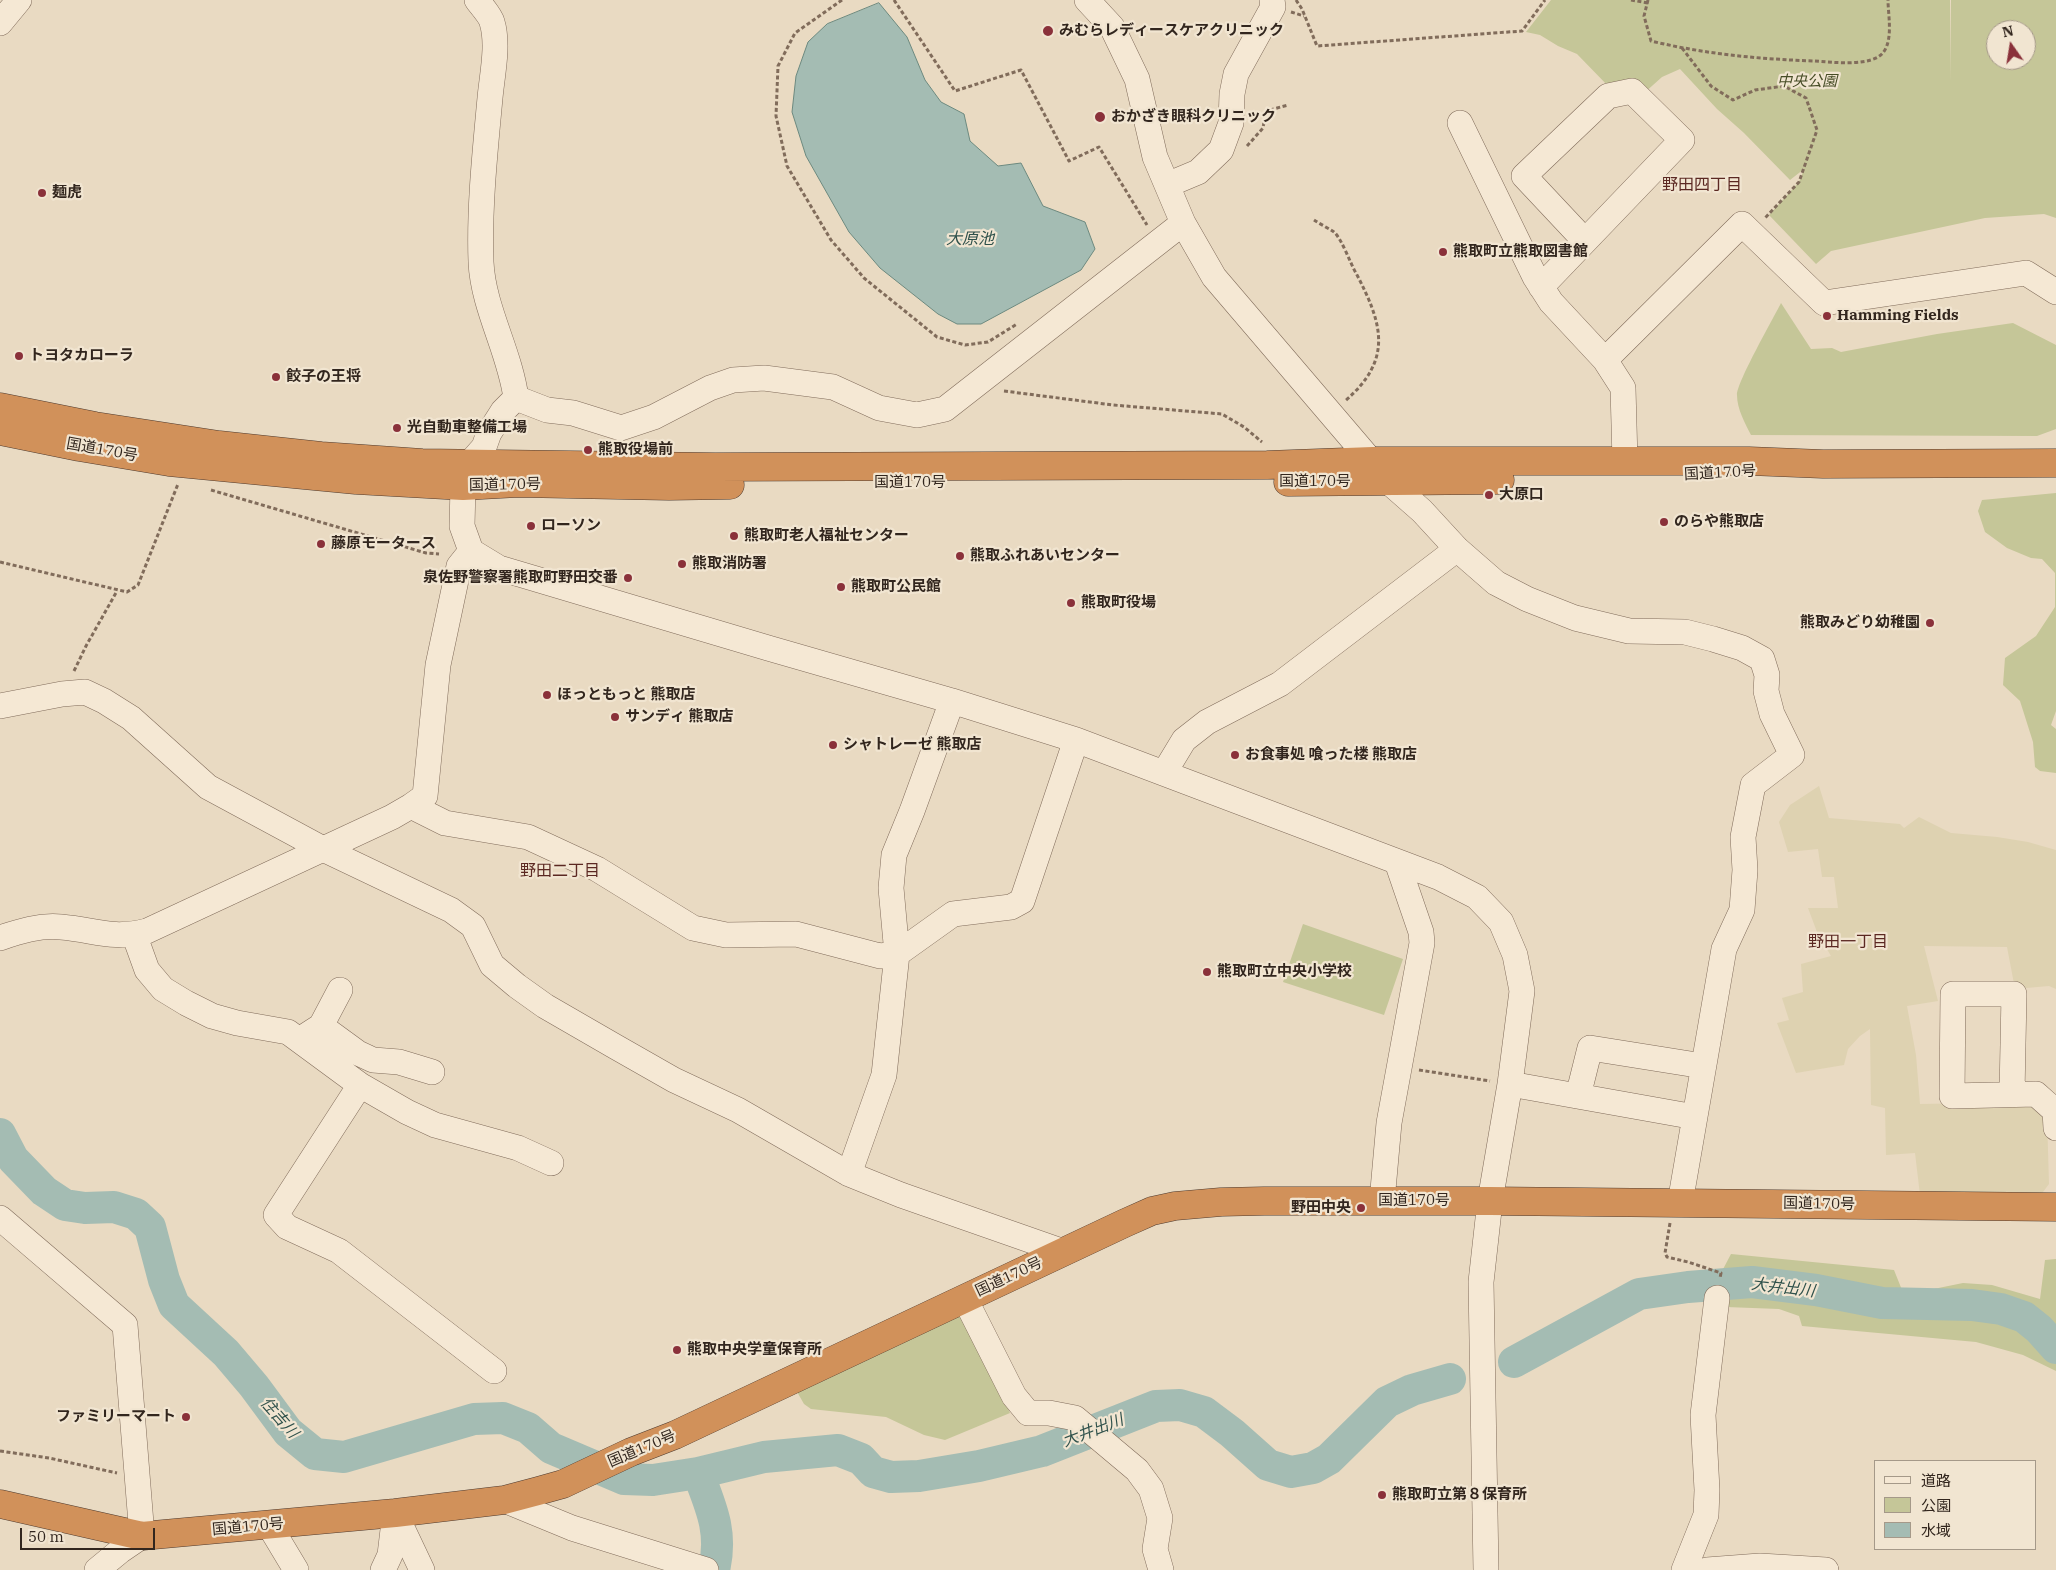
<!DOCTYPE html>
<html>
<head>
<meta charset="utf-8">
<style>
	body { margin:0 }
	#map { position:relative; width:2056px; height:1570px; overflow:hidden; background:#e9dac2; font-family:"IBM Plex Serif","Noto Sans JP",serif }
	canvas { display:block }
	.legend { position:absolute; left:1874px; top:1460px; width:162px; height:90px; box-sizing:border-box; background:#f1e5d1; border:1px solid #a59989; margin:0; padding:6px 9px; list-style:none; font-size:15px; color:#32261e }
	.legend li { display:flex; align-items:center; gap:10px; height:25px }
	.legend b { width:25px; border:1px solid #a59989 }
	.north { position:absolute; left:1986px; top:20px; width:50px; height:50px; box-sizing:border-box; background:#f1e5d1; border:1px solid #a59989; border-radius:50%; rotate:347deg; font-size:14px; font-weight:700; line-height:20px; text-align:center; color:#32261e }
	.north::after { content:''; display:block; margin:auto; width:18px; height:22px; background:#8a313a; clip-path:polygon(50% 0,100% 100%,50% 72%,0 100%) }
	.scale { position:absolute; left:20px; top:1528px; width:135px; height:22px; box-sizing:border-box; border:2px solid #32261e; border-top:0; padding-left:6px; font-size:15px; line-height:18px; white-space:nowrap; color:#32261e; -webkit-text-stroke:4px #f1e5d1; paint-order:stroke }
</style>
</head>
<body>
<div id="map">
<canvas width="2056" height="1570"></canvas>
<ul class="legend">
<li><b style="height:6px;background:#f5e8d4"></b>道路</li>
<li><b style="height:14px;background:#c5c698"></b>公園</li>
<li><b style="height:14px;background:#a4bcb3"></b>水域</li>
</ul>
<div class="north">N</div>
<div class="scale">50 m</div>
</div>
<script>
const context = document.querySelector('canvas').getContext('2d');
context.lineJoin = 'round';
function paint(path, color) {
  context.fillStyle = color;
  context.fill(path, 'evenodd');
}
function strokePath(path, color, width, dash) {
  context.strokeStyle = color;
  context.lineWidth = width;
  context.lineCap = dash ? 'butt' : 'round';
  context.setLineDash(dash || []);
  context.stroke(path);
}
function label(font, color, halo, rows, align = 'center') {
  context.font = font + ' "IBM Plex Serif","Noto Sans JP",serif';
  context.lineWidth = 4.5;
  context.setLineDash([]);
  context.textBaseline = 'middle';
  context.strokeStyle = halo;
  context.fillStyle = color;
  for (const [text, x, y, turn = 0] of rows) {
    context.save();
    context.translate(x, y);
    context.rotate((+turn || 0) * Math.PI / 180);
    context.textAlign = isNaN(turn) ? turn : align;
    if (halo) context.strokeText(text, 0, 0);
    context.fillText(text, 0, 0);
    context.restore();
  }
}
paint(new Path2D(`
	M1819,786L1829,818L1900,824L1904,828L1919,817L1951,833L1997,837L2028,842L2056,850V989L2049,986L2015,989L2007,947L1924,946L1938,1001L1907,1006L1916,1055L1920,1104L2033,1102L2047,1117L2049,1184L2040,1196L1920,1195L1915,1153L1886,1155L1885,1108L1871,1105L1870,1029L1860,1036L1848,1049L1844,1065L1796,1073L1777,1023L1789,1020L1782,998L1803,992L1801,964L1831,956L1817,932L1808,908H1838L1834,877H1822L1818,849L1788,852L1779,822L1790,805Z`), '#ded2b1');
paint(new Path2D(`
	M1551,0H1950L1951,82V0H2056V218L2044,214L1985,218L1831,251L1816,264L1769,215L1799,182L1804,169L1790,180L1744,133L1717,109L1680,69L1662,77L1643,94L1610,88L1577,54L1558,46L1540,35L1526,32ZM1996,30H2026V60H1996Z
	M1781,303L1811,349L1832,348L1841,352L1937,334L2013,323L2056,345V429L2037,436L1751,435C1745,423 1737,409 1737,395C1737,382 1773,319 1781,303Z
	M2056,493V711L2051,725L2056,729V773L2040,771L2035,767L2033,742L2020,701L2003,685L2005,658L2036,636L2055,607V573L2042,559L2031,558L2007,548L1985,532L1978,511L1982,500Z
	M1303,924L1403,959L1384,1015L1283,982Z
	M1731,1254L1894,1270L1904,1295L1963,1283L1992,1285L2040,1299L2045,1260L2056,1259V1371L2023,1355L1976,1342L1802,1326L1799,1316L1779,1309L1726,1307L1717,1298L1721,1273Z
	M962,1310L1010,1413L945,1440L924,1435L886,1417L811,1409L804,1404L796,1390Z`), '#c5c698');
const water = new Path2D(`
	M879,3L907,37L925,80L941,102L964,114L970,141L998,166L1021,163L1043,206L1085,222L1095,249L1081,270L981,324H957L938,314L880,268L849,232L806,156L792,112L796,76L808,42L827,24Z`);
paint(water, '#a4bcb3');
strokePath(water, '#6c897f', 1);
strokePath(new Path2D(`
	M0,1134L13,1159L44,1191L65,1205L85,1208L114,1207L136,1214L150,1227L164,1280L174,1305L226,1353L254,1386L288,1432L315,1454L344,1457L474,1419L503,1418L528,1428L551,1448L624,1479L653,1480L698,1473L764,1457L838,1450L861,1459L873,1472L891,1477L919,1476L979,1466L1042,1451L1156,1406L1180,1405L1204,1412L1232,1433L1268,1465L1291,1472L1313,1468L1329,1459L1387,1402L1412,1390L1450,1379
	M1514,1362L1639,1294L1688,1287L1752,1282L1816,1290L1882,1303L1972,1305L2001,1309L2024,1317L2039,1329L2056,1348
	M698,1473C711,1507 723,1532 714,1570`), '#a4bcb3', 32);
const minor = new Path2D(`
	M477,0C482,7 490,15 492,22C499,45 492,75 490,98C485,152 479,208 481,262C483,308 510,352 516,398
	M1087,0L1112,27L1137,79L1155,157L1183,223L1214,277L1389,482L1422,511L1457,549L1496,583L1527,599L1575,618L1629,631L1685,632L1713,639L1742,648L1762,659L1767,675L1766,691L1772,714L1792,755L1753,785L1743,837L1745,870L1742,910L1724,949L1680,1203
	M0,23L19,0
	M1460,123L1535,277L1551,302L1605,360
	M1167,185L1198,172L1221,150L1231,123L1232,94L1236,74L1273,7L1272,0
	M1541,287L1682,140L1632,91L1608,96L1524,176L1585,241
	M516,398L503,411L489,433L484,447L469,464L463,486L462,526L471,551L499,568L768,648L952,701L1076,740L1438,877L1477,897L1501,922L1515,955L1522,991L1510,1084L1490,1201L1481,1282L1486,1570
	M516,398L547,410L573,413L621,428L654,417L710,388L733,380L764,378L833,387L879,408L917,415L945,409L1183,223
	M1625,461L1623,388L1605,360L1742,224L1824,303L2026,273L2056,292
	M0,706L62,694L85,692L104,701L131,718L208,787L323,849L451,910L473,926L492,965L517,986L545,1006L616,1047L674,1080L738,1110L849,1174L901,1195L1064,1252
	M1164,773L1184,740L1207,722L1280,684L1457,549
	M411,806L445,823L528,837L597,869L693,928L726,935L796,934L880,956L897,954L953,914L1011,907L1022,901L1076,740
	M134,934L147,970L163,989L186,1003L212,1016L237,1023L288,1032L360,1085L407,1112L435,1125L518,1148L551,1163
	M0,938C20,931 40,925 61,927C96,930 111,940 147,931L392,817L411,806L425,796L438,665L459,566L471,551
	M321,1026L358,1053L373,1060L399,1062L432,1072
	M307,1035L321,1026L340,990
	M1510,1084L1695,1117
	M360,1085L276,1215L287,1227L339,1251L494,1371
	M2012,1094L2014,994H1953L1952,1096L2036,1094L2055,1111L2056,1128
	M1578,1096L1590,1048L1703,1066
	M849,1174L884,1075L897,954L891,888L894,855L912,811L952,701
	M1382,1201L1389,1123L1422,943L1421,932L1397,862
	M0,1218L125,1325L142,1536L120,1551L97,1570
	M965,1299L1014,1396L1028,1413H1049L1075,1418L1137,1470L1151,1489L1160,1518L1155,1549L1161,1570
	M504,1500L572,1528L706,1570
	M395,1513L422,1570
	M269,1525L296,1570
	M383,1570L390,1555L395,1513
	M1684,1570L1706,1515L1707,1490L1703,1415L1717,1298
	M1707,1570L1760,1566L1826,1570`);
const highway = new Path2D(`
	M0,407L95,426L219,445L321,456L422,463L715,467L1267,465L1373,461H1749L1823,464L2056,463
	M0,431L79,447L169,462L356,480L463,486L518,483L669,486L730,485
	M1288,482L1500,480
	M0,1504L142,1536L395,1513L504,1500L538,1491L563,1484L631,1452L675,1435L1125,1223L1152,1211L1175,1206L1221,1202L1264,1201H1490L2056,1207`);
strokePath(minor, '#816c5b', 26);
strokePath(highway, '#4f3b2f', 29);
strokePath(new Path2D(`
	M842,0L795,33L778,66L776,116L787,166L831,240L864,278L937,337L965,345L988,342L1017,324
	M894,0L955,91L1021,70L1069,161L1099,147L1147,225
	M1296,0L1302,9L1317,46L1522,31L1545,0
	M1631,0L1648,3
	M1648,0L1644,16L1651,41C1705,54 1758,59 1814,61C1831,62 1862,66 1878,57C1895,47 1888,16 1888,0
	M1291,12L1304,16
	M1682,48L1711,86L1733,100L1755,90L1784,86L1806,98L1817,130L1799,182L1765,218
	M1247,146L1263,128L1266,111L1288,105
	M1314,220C1320,224 1328,228 1334,232C1342,239 1350,263 1356,273C1382,323 1394,359 1345,401
	M1004,391L1113,405L1222,414L1244,427L1262,442
	M211,490L426,553L439,554
	M0,562L127,592L138,585L178,484
	M74,671L86,646L117,591
	M1419,1070L1490,1081
	M1670,1223L1665,1253L1667,1257L1688,1262L1721,1273L1720,1278
	M0,1451L49,1458L117,1473`), '#816c5b', 3, [4, 2.5]);
strokePath(minor, '#f5e8d4', 25);
strokePath(highway, '#d1915a', 28);
for (const [x, y, r, color] of [
	[1048,31,6,"#8a313a"],
	[1100,117,6,"#8a313a"],
	[42,193,5,"#8a313a"],
	[1443,252,5,"#8a313a"],
	[1827,316,5,"#8a313a"],
	[19,356,5,"#8a313a"],
	[276,377,5,"#8a313a"],
	[397,428,5,"#8a313a"],
	[588,450,5,"#8a313a"],
	[1489,495,5,"#8a313a"],
	[1664,522,5,"#8a313a"],
	[531,526,5,"#8a313a"],
	[734,536,5,"#8a313a"],
	[321,544,5,"#8a313a"],
	[960,556,5,"#8a313a"],
	[682,564,5,"#8a313a"],
	[628,578,5,"#8a313a"],
	[841,587,5,"#8a313a"],
	[1071,603,5,"#8a313a"],
	[1930,623,5,"#8a313a"],
	[547,695,5,"#8a313a"],
	[615,717,5,"#8a313a"],
	[833,745,5,"#8a313a"],
	[1235,755,5,"#8a313a"],
	[1207,972,5,"#8a313a"],
	[1361,1208,5,"#8a313a"],
	[677,1350,5,"#8a313a"],
	[186,1417,5,"#8a313a"],
	[1382,1495,5,"#8a313a"]
]) {
  const dot = new Path2D();
  dot.arc(x, y, r, 0, 2 * Math.PI);
  context.fillStyle = color;
  context.fill(dot);
  strokePath(dot, '#f1e5d1', 2);
}
label('bold 15px', '#32261e', '#f1e5d1', [
	["みむらレディースケアクリニック",1059,31],
	["おかざき眼科クリニック",1111,117],
	["麺虎",52,193],
	["熊取町立熊取図書館",1453,252],
	["Hamming Fields",1837,316],
	["トヨタカローラ",29,356],
	["餃子の王将",286,377],
	["光自動車整備工場",407,428],
	["熊取役場前",598,450],
	["大原口",1499,495],
	["のらや熊取店",1674,522],
	["ローソン",541,526],
	["熊取町老人福祉センター",744,536],
	["藤原モータース",331,544],
	["熊取ふれあいセンター",970,556],
	["熊取消防署",692,564],
	["泉佐野警察署熊取町野田交番",618,578,"right"],
	["熊取町公民館",851,587],
	["熊取町役場",1081,603],
	["熊取みどり幼稚園",1920,623,"right"],
	["ほっともっと 熊取店",557,695],
	["サンディ 熊取店",625,717],
	["シャトレーゼ 熊取店",843,745],
	["お食事処 喰った楼 熊取店",1245,755],
	["熊取町立中央小学校",1217,972],
	["野田中央",1351,1208,"right"],
	["熊取中央学童保育所",687,1350],
	["ファミリーマート",176,1417,"right"],
	["熊取町立第８保育所",1392,1495]
], 'left');
label('italic 15px', '#474d26', '#f1e5d1', [
	["中央公園",1807,82]
]);
label('15px', '#32261e', '#f1e5d1', [
	["国道170号",102,450,10],
	["国道170号",1720,473,-3],
	["国道170号",1315,482],
	["国道170号",910,483],
	["国道170号",505,485,-1],
	["国道170号",1414,1201],
	["国道170号",1819,1204,1],
	["国道170号",1009,1277,-25],
	["国道170号",642,1449,-23],
	["国道170号",248,1527,-5]
]);
label('16px', '#5b2822', '#f1e5d1', [
	["野田四丁目",1702,185],
	["野田二丁目",560,871],
	["野田一丁目",1848,942]
]);
label('italic 16px', '#2f514b', '#f1e5d1', [
	["大原池",970,239],
	["大井出川",1783,1288,7],
	["住吉川",279,1418,49],
	["大井出川",1093,1431,-21]
]);
</script>
</body>
</html>
